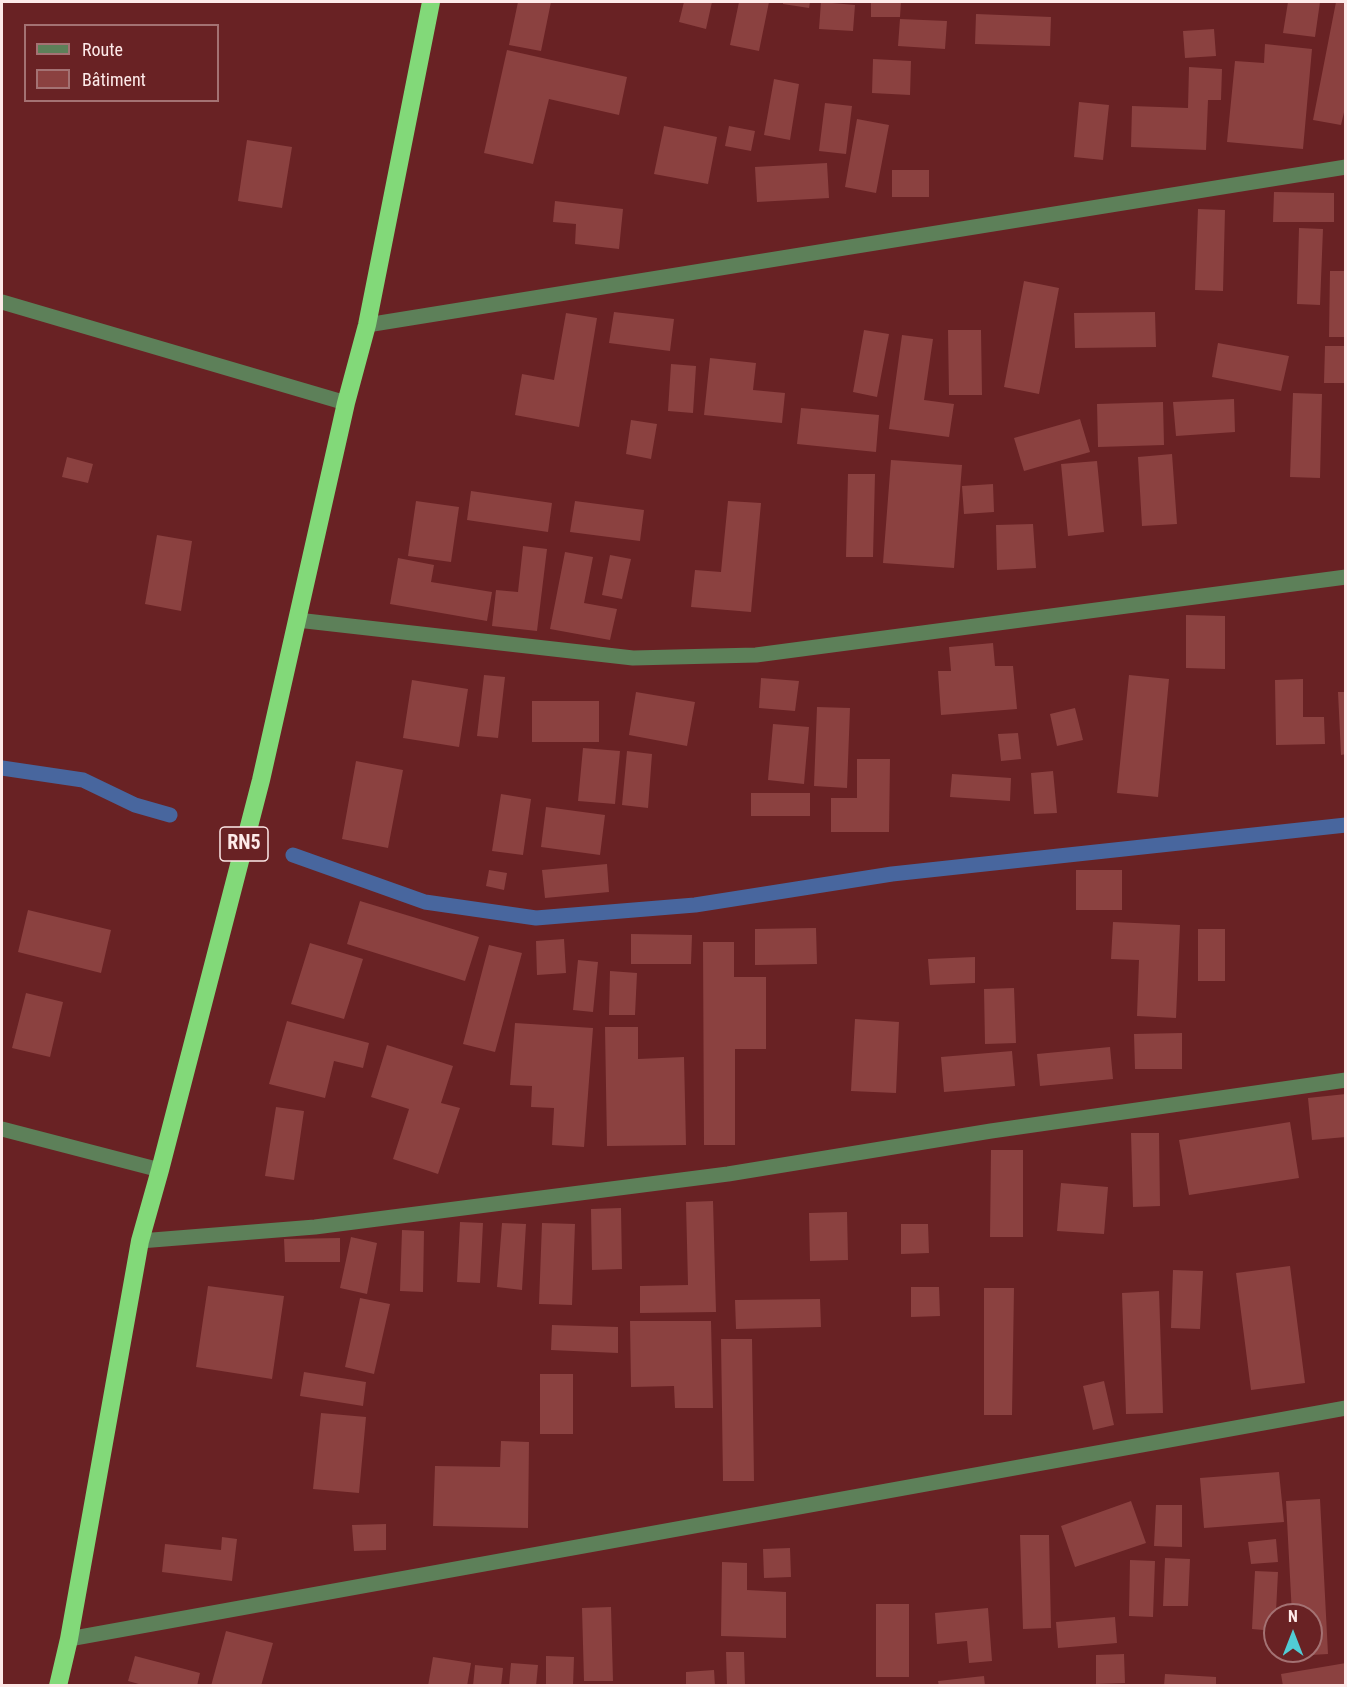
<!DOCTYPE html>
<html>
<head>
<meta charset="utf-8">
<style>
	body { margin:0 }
	#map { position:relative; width:1347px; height:1687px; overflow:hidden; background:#692224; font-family:"Roboto Condensed",sans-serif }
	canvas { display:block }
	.frame { position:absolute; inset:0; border:3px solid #fdeae9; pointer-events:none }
	.legend { position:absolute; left:24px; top:24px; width:195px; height:78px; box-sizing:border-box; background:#692224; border:2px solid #a47273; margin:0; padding:8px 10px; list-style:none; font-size:18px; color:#fdeae9 }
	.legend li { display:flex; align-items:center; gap:12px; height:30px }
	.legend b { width:30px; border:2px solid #a47273 }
	.north { position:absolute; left:1263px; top:1603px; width:60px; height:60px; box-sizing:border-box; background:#692224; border:2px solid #a47273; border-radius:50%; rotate:0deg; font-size:16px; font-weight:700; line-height:24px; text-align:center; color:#fdeae9 }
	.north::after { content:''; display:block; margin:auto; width:21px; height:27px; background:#51ccd5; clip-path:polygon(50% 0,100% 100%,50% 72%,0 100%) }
</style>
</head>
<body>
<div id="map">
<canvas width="1347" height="1687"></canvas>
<div class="frame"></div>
<ul class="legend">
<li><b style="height:8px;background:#5d8059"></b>Route</li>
<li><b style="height:16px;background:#8b4140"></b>Bâtiment</li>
</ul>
<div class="north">N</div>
</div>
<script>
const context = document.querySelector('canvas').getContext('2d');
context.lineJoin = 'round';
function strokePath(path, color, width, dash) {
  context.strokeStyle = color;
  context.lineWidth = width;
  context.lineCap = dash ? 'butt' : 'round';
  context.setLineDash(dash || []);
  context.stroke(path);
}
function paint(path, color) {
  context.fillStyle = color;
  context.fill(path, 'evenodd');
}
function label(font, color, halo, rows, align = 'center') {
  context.font = font + ' "Roboto Condensed",sans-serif';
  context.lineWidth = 6;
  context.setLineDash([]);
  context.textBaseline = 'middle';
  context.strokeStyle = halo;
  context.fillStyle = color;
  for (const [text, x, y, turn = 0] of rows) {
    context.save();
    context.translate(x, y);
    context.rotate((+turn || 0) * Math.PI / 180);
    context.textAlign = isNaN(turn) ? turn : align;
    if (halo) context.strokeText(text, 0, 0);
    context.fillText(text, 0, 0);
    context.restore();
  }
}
strokePath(new Path2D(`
	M2,768L83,780L135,805L170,815
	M293,855L425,902L536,918L695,905L892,874L1346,825`), '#48669e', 15);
paint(new Path2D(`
	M518,2H551L541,51L509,45Z
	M684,2H712L706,29L679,22Z
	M739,2H769L759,51L730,45Z
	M783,2H810L809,8L783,4Z
	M821,2L855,5L853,31L819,29Z
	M871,2H901L900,17H871Z
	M1288,2H1320L1315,37L1283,33Z
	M1336,2L1346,3V104L1341,125L1313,120Z
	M976,14L1051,17L1050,46L975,44Z
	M900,19L947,21L945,49L898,46Z
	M1214,29L1216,56L1185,58L1183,31Z
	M1265,44L1312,49L1303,149L1227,142L1235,61L1264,63Z
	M507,50L627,77L619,115L549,99L533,164L484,153Z
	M873,59L911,61L910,95L872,93Z
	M1189,67L1222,69L1221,100H1208L1206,150L1131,147L1132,106L1188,108Z
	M774,79L799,84L790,140L764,135Z
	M1079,102L1109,105L1103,160L1074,157Z
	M825,103L852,106L846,154L819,151Z
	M857,119L889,125L876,193L845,187Z
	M664,126L717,137L708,184L654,174Z
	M729,126L755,131L751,151L725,146Z
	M247,140L292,147L282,208L238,201Z
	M827,163L829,198L757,202L755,167Z
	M892,170H929V197H892Z
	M1274,192L1334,193V222H1273Z
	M555,201L623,209L619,249L575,244L576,224L553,222Z
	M1198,209L1225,210L1223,291L1195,290Z
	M1299,228L1323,229L1320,305L1297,304Z
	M1330,271H1346V337H1329Z
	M1024,281L1059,288L1039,394L1004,387Z
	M614,312L674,319L670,351L609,343Z
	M1155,312L1156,347L1075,348L1074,313Z
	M566,313L597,318L579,427L515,415L522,374L554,380Z
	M864,330L889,334L877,397L853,392Z
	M948,330H981L982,395H949Z
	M902,335L933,339L924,400L954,404L949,437L889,429Z
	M1218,343L1289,356L1281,391L1212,377Z
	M1325,346H1346V383H1324Z
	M710,358L756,363L753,390L785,393L782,423L704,415Z
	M671,364L696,366L693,413L668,411Z
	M1293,393L1322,394L1320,478L1290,477Z
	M1234,399L1235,432L1176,436L1173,402Z
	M1163,402L1164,445L1098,447L1097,404Z
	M801,408L879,415L876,452L797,444Z
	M1080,419L1090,452L1024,471L1014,438Z
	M631,420L657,424L651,459L626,454Z
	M1172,454L1177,524L1142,526L1138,457Z
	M67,457L93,464L88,483L62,477Z
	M891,460L962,465L954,568L883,563Z
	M1097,461L1104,532L1068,536L1061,464Z
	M848,474H875L873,557H846Z
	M993,484L994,512L964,514L962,486Z
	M471,491L552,503L548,532L467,520Z
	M416,501L459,507L451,562L408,556Z
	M575,501L644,510L640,541L570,532Z
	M728,501L761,503L751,612L691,607L695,570L721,572Z
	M1033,524L1036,568L997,570L996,525Z
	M157,535L192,541L181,611L145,604Z
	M523,546L547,549L537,631L492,626L496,590L518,592Z
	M565,552L593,557L584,603L617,609L610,640L550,629Z
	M610,555L631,559L622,599L602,595Z
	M398,558L434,565L431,582L492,592L487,621L390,604Z
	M1186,615L1225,616V669L1186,668Z
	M993,643L995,666H1013L1017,709L941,715L938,671H951L949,647Z
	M484,675L505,677L498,738L477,736Z
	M1129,675L1169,679L1158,797L1117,793Z
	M761,678L799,681L795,711L759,708Z
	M1303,679V717H1324L1325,744L1276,745L1275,680Z
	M412,680L468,689L459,747L403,738Z
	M636,692L695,702L687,746L629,735Z
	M1338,692H1346V754L1341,755Z
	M532,701H599V742H532Z
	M817,707L850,708L847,788L814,786Z
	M1075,708L1083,740L1057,746L1050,714Z
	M773,724L809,727L804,784L768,780Z
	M1018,733L1021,759L1001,761L998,734Z
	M583,748L620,751L615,804L578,801Z
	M627,751L652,754L648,808L622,805Z
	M857,759H890L889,832H831V798H857Z
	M356,761L403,770L388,848L342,839Z
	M1053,771L1057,813L1034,814L1031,773Z
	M952,774L1011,778L1010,801L950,797Z
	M751,793H810V816H751Z
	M501,794L531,799L523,855L492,851Z
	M546,807L605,815L600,855L541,847Z
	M607,864L609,892L545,898L542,870Z
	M489,870L507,873L504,890L486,886Z
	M1076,870H1122V910H1076Z
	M360,901L479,937L465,981L347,944Z
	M28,910L111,930L101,973L18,952Z
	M1113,922L1180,925L1176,1018L1137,1016L1139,960L1111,959Z
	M816,928L817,964L755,965V929Z
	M1198,929H1225V981H1198Z
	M631,934L692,935L691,964H631Z
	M564,939L566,973L537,975L536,941Z
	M703,942H734V977H766V1049H735V1145H704Z
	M310,943L363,959L344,1019L291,1004Z
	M489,945L522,953L495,1052L463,1044Z
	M975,957V983L930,985L928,959Z
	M578,960L598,962L593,1012L573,1010Z
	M610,971L637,973L635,1015H609Z
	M1014,988L1016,1043L985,1044L984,989Z
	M26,993L63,1002L50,1057L12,1048Z
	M855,1019L899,1022L896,1093L851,1091Z
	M287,1021L369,1043L363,1068L334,1061L325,1098L269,1084Z
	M515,1023L593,1028L584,1147L552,1145L554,1108L531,1107L532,1086L510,1085Z
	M605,1027H638V1059L684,1057L686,1145L607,1146Z
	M1182,1033V1069H1135L1134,1034Z
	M387,1045L453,1066L441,1103L460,1108L438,1174L393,1159L409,1109L371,1097Z
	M1110,1047L1113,1079L1040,1086L1037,1054Z
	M1012,1051L1015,1086L944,1092L941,1057Z
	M1346,1094V1137L1312,1140L1308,1098Z
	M276,1107L304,1111L294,1180L265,1176Z
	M1290,1122L1299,1178L1189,1195L1179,1140Z
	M1131,1133H1159L1160,1206L1133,1207Z
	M991,1150H1023V1237H990Z
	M1061,1183L1108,1187L1104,1234L1057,1231Z
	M713,1201L716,1312L640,1313V1286L688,1285L686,1202Z
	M621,1208L622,1269L592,1270L591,1209Z
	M847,1212L848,1260L810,1261L809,1213Z
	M460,1222L483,1223L480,1283L457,1282Z
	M502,1223L526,1224L522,1290L497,1287Z
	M542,1223L575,1224L572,1305L539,1304Z
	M901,1224H928L929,1253L901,1254Z
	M402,1230L424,1231L423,1292L400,1291Z
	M351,1237L377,1243L367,1294L340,1288Z
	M340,1238V1262H285L284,1239Z
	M1290,1266L1305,1383L1251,1390L1236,1273Z
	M1173,1270L1203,1271L1200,1329L1171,1328Z
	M208,1286L284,1296L272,1379L196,1367Z
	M911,1287H939L940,1316L911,1317Z
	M984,1288H1014L1012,1415H984Z
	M1159,1291L1163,1413L1126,1414L1122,1293Z
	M360,1298L390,1304L374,1374L345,1367Z
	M820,1299L821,1327L736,1329L735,1300Z
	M630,1321H711L713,1408H675L674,1386L631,1387Z
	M552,1325L618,1327V1353L551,1350Z
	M721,1339H752L754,1481H723Z
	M304,1372L366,1382L363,1406L300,1396Z
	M540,1374H573V1434H540Z
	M1104,1381L1114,1425L1093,1430L1083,1386Z
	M321,1413L366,1417L359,1493L313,1489Z
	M501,1441L529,1442L528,1528L433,1526L435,1466L500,1467Z
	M1279,1472L1284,1522L1204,1528L1200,1478Z
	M1320,1499L1328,1654L1294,1656V1651H1311V1615H1292L1286,1501Z
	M1131,1501L1146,1543L1075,1567L1061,1526Z
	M1156,1505H1182V1547L1154,1546Z
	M386,1524V1550L354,1551L352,1525Z
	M1020,1535H1049L1051,1628L1023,1629Z
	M222,1537L237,1539L232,1581L162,1572L165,1544L221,1550Z
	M1276,1539L1278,1562L1251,1564L1248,1542Z
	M790,1548L791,1577L764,1578L763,1549Z
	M1165,1558L1190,1559L1188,1606H1163Z
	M1130,1560L1155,1561L1153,1617L1129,1616Z
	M722,1562L747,1563V1590L786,1592V1638L721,1636Z
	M1255,1571L1278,1572L1275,1631L1252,1629Z
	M876,1604H909V1677H876Z
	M611,1607L613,1681H584L582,1608Z
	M988,1608L992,1661L969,1663L967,1641L937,1644L935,1613Z
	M1115,1617L1117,1643L1058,1648L1056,1622Z
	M226,1631L273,1643L261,1686H211Z
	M726,1652H744L745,1686H727Z
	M1124,1654L1125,1683L1096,1684V1655Z
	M135,1656L200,1673L197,1686H146L128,1681Z
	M546,1656L574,1657L573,1686H546Z
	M433,1657L471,1663L467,1686H428Z
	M511,1663L538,1665L536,1686H509Z
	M1346,1663V1686H1283L1281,1674Z
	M475,1665L503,1668L501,1686H473Z
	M714,1670L715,1686H686V1672Z
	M1165,1674L1216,1677V1686H1164Z
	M984,1676L985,1686H939L938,1681Z`), '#8b4140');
strokePath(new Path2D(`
	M2,302L346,403
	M367,325L1346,167
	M297,620L633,658L756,655L1346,577
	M2,1129L160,1170
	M140,1241L315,1227L728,1174L991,1131L1346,1080
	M69,1639L1346,1408`), '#5d8059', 15);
strokePath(new Path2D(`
	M58,1686L69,1639L140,1241L160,1170L261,780L346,403L367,325L431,2`), '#82d979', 18);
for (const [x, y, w] of [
	[244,844,48]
]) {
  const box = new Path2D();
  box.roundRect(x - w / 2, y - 17, w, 34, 4.5);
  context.fillStyle = '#692224';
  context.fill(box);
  strokePath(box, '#fdeae9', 1.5);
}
label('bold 20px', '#fdeae9', null, [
	["RN5",244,844]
]);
</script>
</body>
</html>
